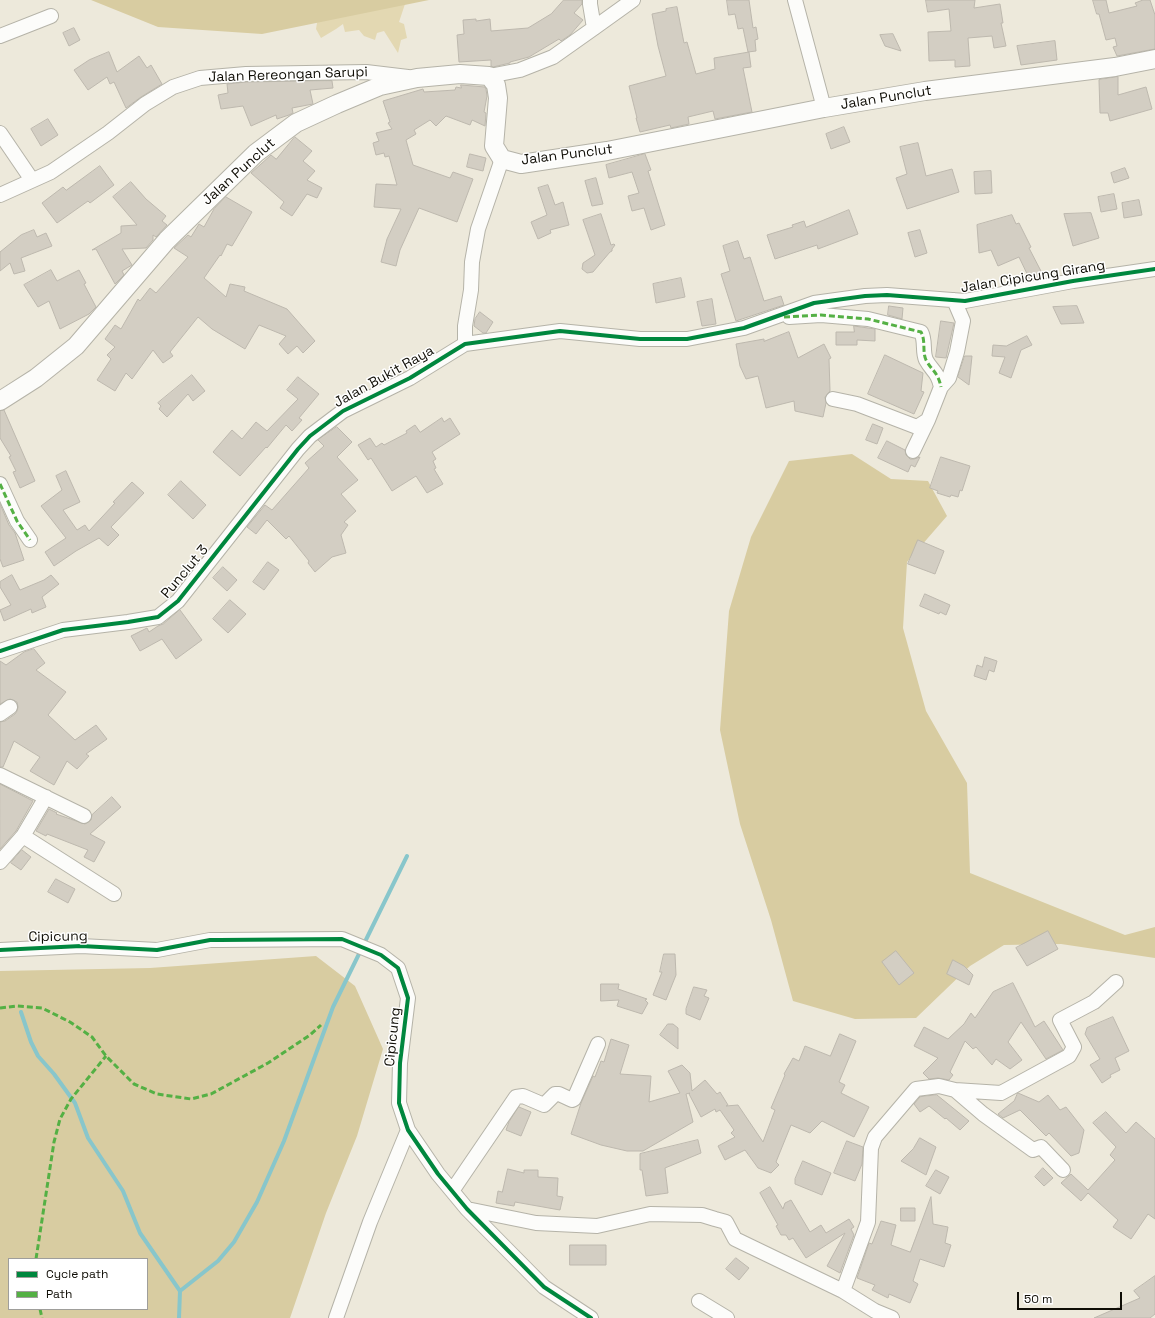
<!DOCTYPE html>
<html>
<head>
<meta charset="utf-8">
<style>
	body { margin:0 }
	#map { position:relative; width:1155px; height:1318px; overflow:hidden; background:#ede9db; font-family:"Space Grotesk",sans-serif }
	canvas { display:block }
	.legend { position:absolute; left:8px; top:1258px; width:140px; height:52px; box-sizing:border-box; background:#fff; border:1px solid #9f9e9b; margin:0; padding:5px 7px; list-style:none; font-size:12px; color:#0f0d05 }
	.legend li { display:flex; align-items:center; gap:8px; height:20px }
	.legend b { width:20px; border:1px solid #9f9e9b }
	.scale { position:absolute; left:1017px; top:1292px; width:105px; height:18px; box-sizing:border-box; border:2px solid #0f0d05; border-top:0; padding-left:5px; font-size:12px; line-height:14px; white-space:nowrap; color:#0f0d05; -webkit-text-stroke:3px #fff; paint-order:stroke }
</style>
</head>
<body>
<div id="map">
<canvas width="1155" height="1318"></canvas>
<ul class="legend">
<li><b style="height:5px;background:#00873e"></b>Cycle path</li>
<li><b style="height:5px;background:#54b044"></b>Path</li>
</ul>
<div class="scale">50 m</div>
</div>
<script>
const context = document.querySelector('canvas').getContext('2d');
context.lineJoin = 'round';
function paint(path, color) {
  context.fillStyle = color;
  context.fill(path, 'evenodd');
}
function strokePath(path, color, width, dash) {
  context.strokeStyle = color;
  context.lineWidth = width;
  context.lineCap = dash ? 'butt' : 'round';
  context.setLineDash(dash || []);
  context.stroke(path);
}
function label(font, color, halo, rows, align = 'center') {
  context.font = font + ' "Space Grotesk",sans-serif';
  context.lineWidth = 3;
  context.setLineDash([]);
  context.textBaseline = 'middle';
  context.strokeStyle = halo;
  context.fillStyle = color;
  for (const [text, x, y, turn = 0] of rows) {
    context.save();
    context.translate(x, y);
    context.rotate((+turn || 0) * Math.PI / 180);
    context.textAlign = isNaN(turn) ? turn : align;
    if (halo) context.strokeText(text, 0, 0);
    context.fillText(text, 0, 0);
    context.restore();
  }
}
paint(new Path2D(`
	M405,4L399,22L404,24L407,38L401,40L398,53L384,31L377,33L375,40L364,36L359,30L345,32L343,24L336,29L321,38L316,29L318,17Z`), '#e3d8b2');
paint(new Path2D(`
	M91,0H429L262,34L158,27Z
	M852,454L891,479L928,481L947,516L907,562L903,628L926,711L967,783L970,873L1125,935L1155,927V958L1061,944L1004,945L970,966L916,1018L855,1019L793,1001L771,920L740,824L720,730L729,611L751,537L789,461Z
	M316,956L355,986L383,1049L357,1136L326,1213L290,1318H0V971L150,968ZM9,1259H147V1309H9Z`), '#d8cca1');
strokePath(new Path2D(`
	M21,1012L31,1042L38,1056L54,1074L75,1103L88,1138L123,1191L140,1233L180,1291
	M179,1318L180,1291L218,1261L234,1242L257,1202L284,1141L333,1007L407,856`), '#88c6cb', 4);
const building = new Path2D(`
	M564,0H582V4L574,13L583,20L570,35L561,41L559,39L529,57L510,62V63L493,67L491,66V60L459,62L457,35L464,34L463,20L476,19V21L490,19L491,31L528,28L551,14Z
	M727,0H749L753,28L756,27L758,39L755,40L756,51L748,52L743,28L738,29L735,14L729,15Z
	M926,0H975L974,8L1000,4L1003,23H1001L1006,46L994,48L992,36L968,38L970,66L955,67V60L929,61L928,32L951,31L949,9L928,12Z
	M1093,0H1106L1109,13L1137,6L1135,3L1143,0H1150L1155,15V49L1117,56L1113,47L1117,46L1115,38L1106,40L1099,14H1097Z
	M677,7L684,43L687,42L696,74L715,69L714,58L749,52L751,67L743,68L752,112L715,119L713,111L688,117L689,124L671,128L670,125L640,132L636,118H637L629,86L666,76L658,46L652,14L666,11V9Z
	M74,28L80,40L69,46L63,33Z
	M893,34L901,51L885,46L880,35Z
	M1055,41L1057,60L1021,65L1017,46Z
	M109,52L117,72L139,56L147,68L151,65L162,84L141,97L126,108L114,82L110,84L107,77L88,90L74,70L89,60Z
	M1118,77V95L1146,87L1152,109L1110,121L1108,113H1100L1099,80Z
	M332,81L333,88L310,90L313,104L292,108L293,113L289,115L277,119L276,115L251,126L243,106L221,109L218,95L228,93L227,84L246,82Z
	M461,85L485,87L486,89L487,96L484,112L486,113L485,126L472,120L470,125L446,116L436,126L430,120L414,130L416,134L406,140L413,165L450,178L453,172L473,179L457,222L419,208L400,250L396,266L381,262L387,239L401,209L374,207L376,184L397,185L389,156L385,157L384,153L376,155L373,143L379,141L376,133L392,129L388,123L390,122L383,101L423,89L424,92L455,90L456,87L461,88Z
	M48,119L58,135L41,146L31,129Z
	M844,127L850,142L831,149L826,134Z
	M295,137L312,151L303,161L315,171L307,180L322,188L317,198L307,194L292,216L280,208L284,202L251,173L271,155L276,159Z
	M918,143L926,176L952,169L959,192L907,209L896,178L907,174L900,147Z
	M470,154L486,158L483,171L467,167Z
	M645,154L651,170L648,171L665,225L651,230L644,208L632,211L628,196L639,193L632,172L609,178L606,165Z
	M100,166L114,185L90,203L88,201L57,223L42,203L63,187L66,190Z
	M1125,168L1129,178L1114,183L1111,173Z
	M991,171L992,193L975,194L974,172Z
	M596,178L603,204L592,206L585,181Z
	M131,182L146,199L166,216L162,221L167,225L156,237L153,235V240L146,248L122,249L132,265L122,271L124,275L115,284L96,249L92,250L121,233V226L137,225L113,197Z
	M548,185L555,205L563,202L569,225L550,230L551,233L538,239L531,222L547,215L538,188Z
	M1114,194L1117,209L1101,212L1098,197Z
	M226,197L252,212L232,246L227,244L221,256L220,255L204,278L226,297L230,284L245,287L244,291L287,309L315,341L303,353L297,346L288,354L279,344L286,336L259,325L245,349L212,329L198,317L170,352L173,356L163,363L153,350L132,379L126,373L115,391L97,380L111,359L107,355L115,347L105,339L115,325L121,329L138,299L140,301L150,288L156,293L188,257L174,248L188,235L191,237L199,224L204,227L214,209Z
	M1139,200L1142,215L1124,218L1122,203Z
	M849,210L858,234L818,249L817,245L775,259L767,235L793,227L792,225L804,221L806,227Z
	M1091,213L1099,238L1073,246L1064,214Z
	M601,214L611,245L614,244L615,245L612,249V251L610,252L593,272L587,273L582,269L583,263L595,255L583,220Z
	M1012,215L1016,224L1019,223L1031,247L1029,248L1043,275L1035,279L1030,280L1019,257L998,266L991,250L979,253L977,225Z
	M34,230L37,237L46,233L52,246L21,258L25,271L14,274L10,263L0,271V252L21,235Z
	M920,230L927,253L915,257L908,233Z
	M738,241L744,259L750,257L764,301L781,296L784,305L736,321L721,274L730,271L723,246Z
	M51,270L57,281L79,270L86,283L84,284L96,307L89,314L60,329L49,301L38,307L24,285Z
	M681,278L685,297L656,303L653,284Z
	M712,299L716,324L702,326L697,302Z
	M889,306L903,308L902,319L888,315Z
	M1077,306L1084,323L1061,324L1053,307Z
	M480,312L493,322L486,333H483L474,326L475,319Z
	M941,321L954,323L946,358L936,357Z
	M854,326L875,329V341L857,340V345H836V332H854Z
	M789,332L798,358L824,344L831,358L829,359L830,391L825,397L826,403L823,417L795,411L794,401L766,408L758,376L746,379L740,366L736,344L764,339V341Z
	M1027,336L1032,345L1021,350L1011,378L999,373L1005,357L992,356L993,345L1006,346Z
	M885,355L923,373L921,391L924,392L914,414L868,394Z
	M965,356H972L969,385L958,377Z
	M192,375L205,391L193,401L188,394L167,417L159,409L161,406L158,403Z
	M298,377L319,394L299,418L302,420L292,431L286,425L267,448L266,447L240,476L213,452L232,430L242,439L256,422L267,431L298,399L287,390Z
	M4,410L35,481L20,488L13,472L16,471L9,457L11,456L0,438V411Z
	M442,418L444,422L450,418L460,434L432,452L436,459L433,461L436,468L434,469L443,484L427,493L416,476L392,491L371,458L368,460L358,445L370,438L376,447L382,443L384,445L407,433L406,431L415,425L420,432Z
	M873,424L883,428L877,444L866,440Z
	M337,427L352,442L337,457L358,480L341,494L356,511L344,522L348,525L341,535L346,553L332,557L315,572L308,563L309,561L289,536L286,539L267,520L256,534L247,527L265,505L272,510L309,468L305,463L324,446L318,440Z
	M887,441L905,450L906,455L910,459H914L920,457L915,467L911,465L908,472L878,458Z
	M941,457L970,466L962,491L960,490L958,497L951,495L950,497L937,493L938,491L930,488Z
	M66,471L80,502L63,510L77,530L85,525L89,531L115,503L113,502L132,482L144,493L111,527L119,535L108,546L99,538L76,551L54,566L45,552L66,538L41,506L62,490L56,476Z
	M181,481L206,505L193,519L168,495Z
	M0,504L9,525L15,533L24,560L3,567L0,559Z
	M918,540L944,551L935,574L908,564Z
	M268,562L279,570L264,590L253,582Z
	M223,567L237,580L227,591L213,578Z
	M12,575L20,590L44,580L51,575L59,584L42,597L46,607L32,613L31,609L4,621L0,610L11,605L0,587V582Z
	M925,594L950,605L946,615L940,612L939,614L920,606Z
	M230,600L246,614L228,633L213,619Z
	M180,610L202,640L176,659L162,639L140,651L131,636L147,628L149,632L158,626L163,624Z
	M34,649L45,663L36,670L66,692L48,715L75,740L96,725L107,739L86,754L89,756L77,769L67,761L54,785L30,771L40,757L14,741L3,767H0V722L5,721L15,714L17,711L18,707L17,702L10,699L0,704V661L6,665L24,652Z
	M985,657L997,661L994,672L989,670L986,680L974,676L977,665L982,667Z
	M0,784L33,801L16,831L0,849Z
	M112,797L121,807L90,834L105,842L94,862L84,857L88,850L47,834L46,836L36,831L49,809L57,813L56,814L85,824L91,820L92,815Z
	M22,850L31,857L21,870L11,863Z
	M56,879L75,889L68,903L48,892Z
	M1048,931L1058,949L1027,966L1016,948Z
	M896,951L914,973L899,985L882,962Z
	M664,954H675L676,975L666,1000L653,995L662,972H660Z
	M953,960L964,966L973,975L969,985L947,974Z
	M1013,983L1035,1027L1044,1021L1063,1050L1046,1059L1021,1022L1008,1042L1022,1060L1010,1069L996,1059L992,1065L976,1047L973,1049L965,1041L950,1072L953,1075L949,1080L938,1078L929,1079L923,1073L938,1058L914,1046L924,1027L948,1039L964,1024L971,1013L975,1018L993,992Z
	M601,984H619L618,989L647,999L645,1000L648,1003L642,1014L617,1006L619,1000L601,1001Z
	M694,987L707,990L704,996L709,998L700,1020L686,1014V1009Z
	M1113,1017L1129,1051L1115,1058L1120,1070L1110,1075L1111,1077L1102,1083L1090,1065L1100,1059L1085,1034L1087,1028Z
	M668,1024H673L678,1028V1049L660,1035Z
	M840,1034L856,1041L839,1082L845,1085L841,1093L869,1107L854,1137L822,1121L810,1133L791,1125L776,1162L779,1165L771,1173L758,1168L745,1150L725,1160L718,1146L735,1137L731,1133L734,1130L720,1110L716,1112L715,1109L701,1117L689,1094L690,1093L686,1094L693,1122L643,1151H627L601,1145L571,1134L581,1103L593,1076L595,1077L601,1061L604,1062L611,1039L629,1045L620,1074L651,1076L649,1102L680,1093L668,1071L682,1065L690,1073L692,1091L705,1080L717,1094L720,1092L728,1105L726,1106L738,1105L763,1142L775,1110L771,1108L785,1075L784,1074L793,1058L799,1061L805,1046L830,1056Z
	M1018,1093L1039,1102L1048,1095L1060,1110L1066,1107L1084,1130L1079,1153L1071,1156L1049,1133L1046,1136L1020,1110L1003,1118L998,1114L1014,1101Z
	M937,1095L969,1121L960,1130L946,1118L945,1119L929,1106L920,1112L914,1104L920,1097Z
	M519,1107L531,1112L521,1136L506,1130L509,1122Z
	M1106,1112L1126,1133L1136,1122L1155,1139V1219L1148,1214L1131,1239L1113,1227L1118,1220L1088,1193L1081,1201L1061,1183L1071,1174L1088,1190L1115,1160L1110,1155L1116,1147L1093,1123Z
	M920,1138L936,1147L926,1175L901,1161L913,1149Z
	M698,1140L701,1153L665,1168L668,1193L646,1196L642,1170H640V1154Z
	M847,1141L863,1147L862,1164L855,1181L834,1173Z
	M803,1161L831,1173L822,1195L795,1184V1179Z
	M1043,1168L1053,1178L1044,1186L1035,1177Z
	M508,1169L524,1173V1170H538V1177L558,1178L557,1196L563,1197L560,1210L515,1202L514,1206L496,1203L498,1191L502,1192Z
	M936,1170L949,1177L940,1194L926,1186Z
	M770,1187L783,1209L785,1203L791,1200L810,1232L821,1225L826,1233L849,1219L854,1227L851,1229L854,1235L840,1273L827,1266L845,1233L806,1258L793,1238L789,1240L786,1235H781L776,1226L778,1225L760,1193Z
	M931,1197L933,1224L948,1227L945,1243L951,1245L944,1267L920,1259L913,1281L918,1284L910,1303L889,1294L888,1298L872,1290L875,1285L857,1278L869,1243L872,1244L881,1221L896,1225L891,1245L910,1252Z
	M901,1208H915V1221H901Z
	M570,1245H606V1265H570Z
	M736,1258L749,1268L739,1280L726,1269Z
	M1155,1276V1314L1150,1318H1094L1140,1298L1134,1291Z`);
paint(building, '#d3cec3');
strokePath(building, '#bdb8ae', 1);
const minor = new Path2D(`
	M590,0V4L594,28
	M795,0L824,108
	M0,36L51,16
	M489,76L520,70L553,57L594,28L633,0
	M0,133L32,180
	M0,195L51,172L108,133L145,104L173,87L200,78L246,74L366,72L408,77
	M789,317L821,315L868,319L921,332C926,341 922,351 926,360C932,371 938,372 941,387
	M465,344V326L471,290L472,262L478,229L502,159
	M833,399L857,404L917,427L928,420
	M913,451L928,420L941,387L949,378L957,352L963,321L954,300
	M0,484L17,521L30,540
	M0,651L63,630L128,622L158,617L178,601L298,449L310,436L343,411L410,378L465,344L560,331L640,339H687L744,328L814,303L865,296L887,295L965,301L1073,281L1155,269
	M0,714L10,707
	M0,775L84,816
	M23,836L114,894
	M0,862L23,836L46,797
	M0,950L81,946L157,950L210,940H220L342,939L381,955L398,968L408,998L400,1063L399,1103L408,1130L438,1174L467,1209L544,1287L591,1318
	M955,1090L983,1114L1033,1150L1041,1147L1063,1170
	M452,1191L516,1097L523,1096L544,1105L555,1094H559L572,1100L574,1099L598,1044
	M467,1209L536,1223L597,1226L650,1214L702,1215L715,1219L726,1222L735,1239L843,1291L875,1311L892,1318
	M843,1291L868,1222L871,1148L875,1137L916,1089L939,1086L955,1090L1001,1093L1069,1056L1074,1047L1060,1020L1094,1002L1116,982
	M699,1301L727,1318
	M336,1318L370,1222L408,1130`);
const major = new Path2D(`
	M0,401L36,378L76,346L167,240L256,153L296,123L337,104L380,86L417,78L460,74L489,76L496,85L498,98L494,146L502,159L521,164L607,151L824,108L925,91L1115,67L1155,59`);
strokePath(minor, '#b5b3a8', 16);
strokePath(major, '#b5b3a8', 20);
strokePath(minor, '#fcfcfa', 14);
strokePath(major, '#fcfcfa', 18);
strokePath(new Path2D(`
	M784,317L821,315L868,319L921,332C926,341 922,351 926,360C932,371 938,372 941,387
	M0,484L17,521L30,540
	M0,1008L17,1006L42,1008L70,1022L92,1037L106,1056L134,1084L157,1094L191,1099L211,1094L268,1063L310,1035L321,1025
	M36,1259L54,1142L60,1119L71,1099L106,1056
	M40,1309L42,1318`), '#54b044', 3, [6, 3]);
strokePath(new Path2D(`
	M0,651L63,630L128,622L158,617L178,601L298,449L310,436L343,411L410,378L465,344L560,331L640,339H687L744,328L814,303L865,296L887,295L965,301L1073,281L1155,269
	M0,950L81,946L157,950L210,940H220L342,939L381,955L398,968L408,998L400,1063L399,1103L408,1130L438,1174L467,1209L544,1287L591,1318`), '#00873e', 4);
label('14px', '#0f0d05', '#fff', [
	["Jalan Rereongan Sarupi",288,75,-2],
	["Jalan Punclut",886,98,-9],
	["Jalan Punclut",567,155,-7],
	["Jalan Punclut",239,172,-42],
	["Jalan Cipicung Girang",1033,277,-9],
	["Jalan Bukit Raya",384,377,-29],
	["Punclut 3",185,572,-50],
	["Cipicung",58,937,-1],
	["Cipicung",393,1037,-84]
]);
</script>
</body>
</html>
